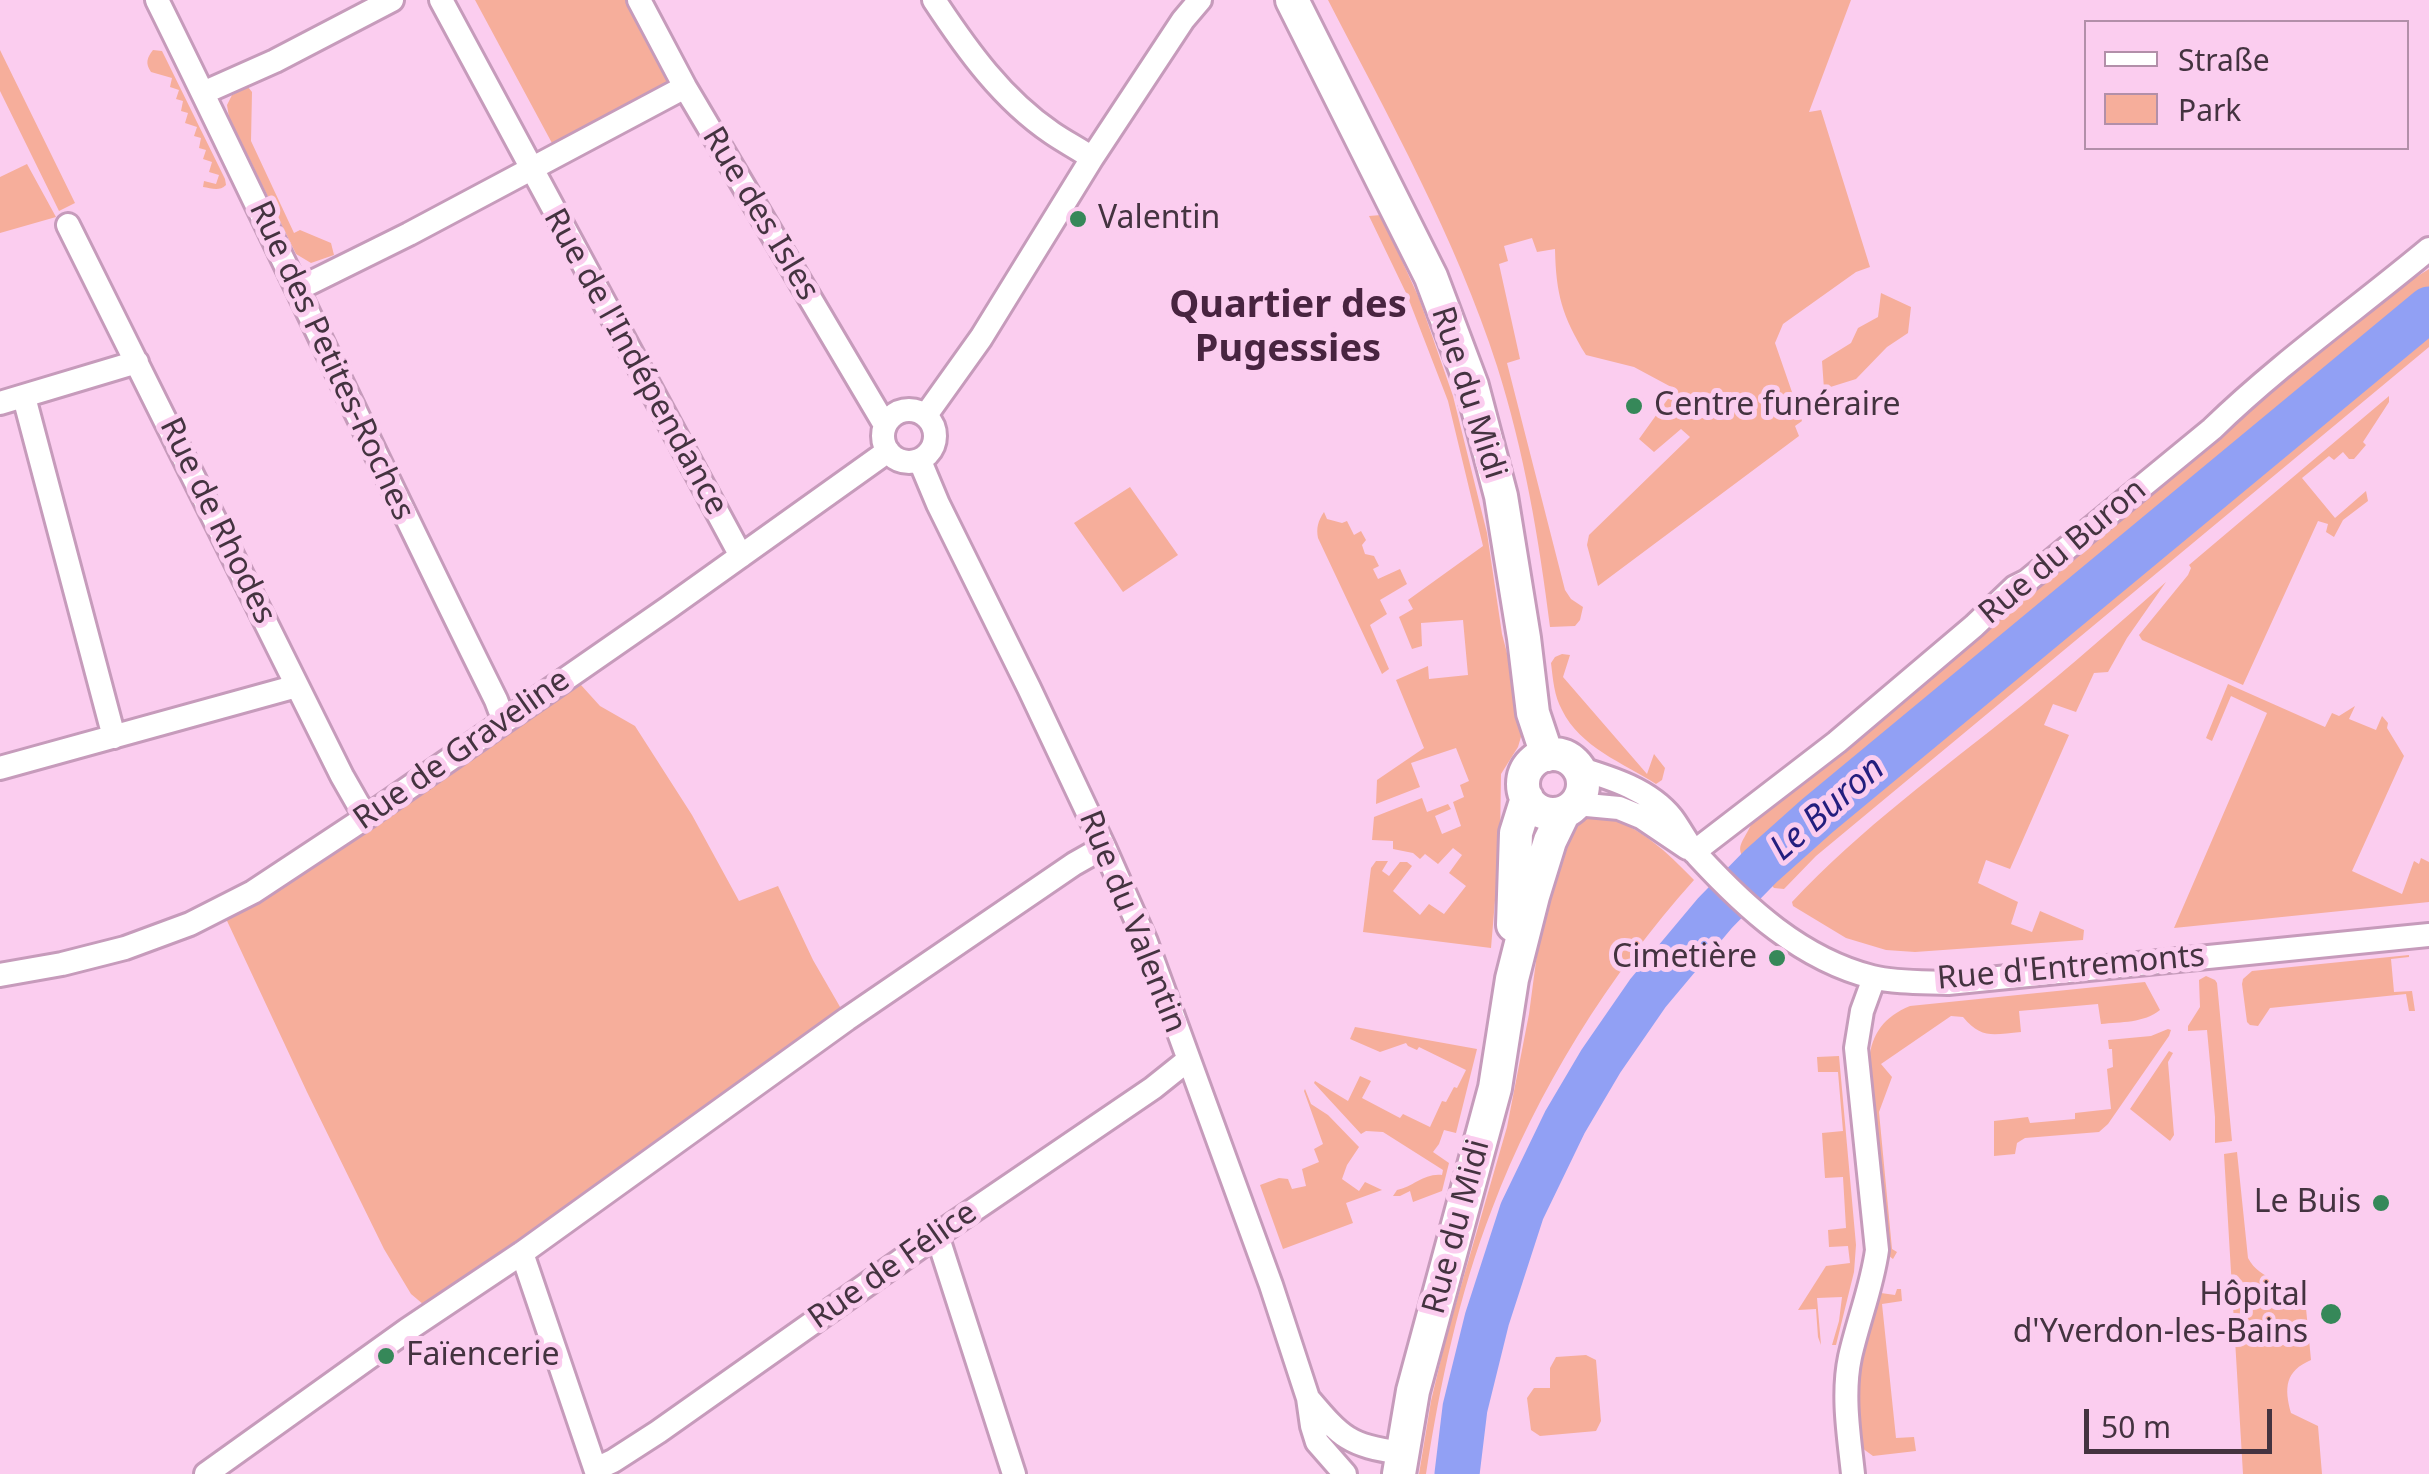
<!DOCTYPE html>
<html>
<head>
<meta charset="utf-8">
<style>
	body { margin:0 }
	#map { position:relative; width:2429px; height:1474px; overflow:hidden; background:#fbcdef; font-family:"Noto Sans",sans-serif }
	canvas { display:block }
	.legend { position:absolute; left:2084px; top:20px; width:325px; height:130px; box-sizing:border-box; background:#fbcdef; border:2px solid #b28fa9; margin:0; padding:12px 18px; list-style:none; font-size:30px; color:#443340 }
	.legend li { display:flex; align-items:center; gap:20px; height:50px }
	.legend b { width:50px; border:2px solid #b28fa9 }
	.scale { position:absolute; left:2084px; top:1409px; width:188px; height:45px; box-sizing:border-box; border:5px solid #443340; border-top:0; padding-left:12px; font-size:30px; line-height:35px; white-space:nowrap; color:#443340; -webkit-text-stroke:8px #fbcdef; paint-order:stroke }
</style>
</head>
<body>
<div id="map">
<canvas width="2429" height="1474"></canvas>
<ul class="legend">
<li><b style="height:12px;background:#fff"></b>Straße</li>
<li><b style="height:28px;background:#f6ae9b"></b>Park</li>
</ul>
<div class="scale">50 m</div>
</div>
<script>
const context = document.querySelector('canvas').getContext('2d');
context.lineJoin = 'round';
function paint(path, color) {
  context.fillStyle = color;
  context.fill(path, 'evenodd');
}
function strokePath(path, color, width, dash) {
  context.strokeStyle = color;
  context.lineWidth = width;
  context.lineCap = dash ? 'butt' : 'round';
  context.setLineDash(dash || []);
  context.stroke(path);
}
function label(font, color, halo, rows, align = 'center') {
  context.font = font + ' "Noto Sans",sans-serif';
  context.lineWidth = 10;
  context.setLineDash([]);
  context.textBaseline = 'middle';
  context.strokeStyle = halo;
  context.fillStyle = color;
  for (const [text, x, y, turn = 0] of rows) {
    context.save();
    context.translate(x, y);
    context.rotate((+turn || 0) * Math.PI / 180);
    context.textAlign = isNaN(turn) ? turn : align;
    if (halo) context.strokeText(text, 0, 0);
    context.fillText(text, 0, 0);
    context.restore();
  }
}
paint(new Path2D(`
	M475,0H630L669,76L668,83L662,90L553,145Z
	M1328,0H1851L1809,112L1821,110L1870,267L1856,272L1783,324L1775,343L1802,421L1795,426L1799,436L1598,586L1587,545L1589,535L1690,437L1681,429L1654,452L1639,439L1675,389L1634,367L1586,355C1562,316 1556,294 1555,249L1537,252L1532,238L1504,246L1508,261L1499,264L1520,359L1507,363L1565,590L1571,599L1583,607L1580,620L1575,626L1550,627C1539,538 1524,451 1497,366C1456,239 1389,118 1328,0Z
	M0,50L75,203L59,211L0,91Z
	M153,50L162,51L166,59L225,179L226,185C219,192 211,188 203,187L204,181L216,184L219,175L209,172L212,162L203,159L206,150L199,148L201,138L194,136L197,127L185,123L188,113L181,111L183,101L176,99L179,90L170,87L172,78L151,72C145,63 147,58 153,50Z
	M248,87L252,92L251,141L294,233L300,230L331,243L334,255L311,263L296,254L229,117L227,105L232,95Z
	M27,164L56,217L0,233V177Z
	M1381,215L1419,298L1453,396L1487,533L1502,634L1518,695L1523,730L1518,747L1501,774L1500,841L1491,948L1363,932L1371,868L1376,861H1388L1382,871L1389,876L1400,862H1407L1412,866L1393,891L1420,915L1429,904L1444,914L1466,886L1449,873L1462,855L1453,848L1438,864L1425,854L1420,859L1413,853L1393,849V841L1372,840L1374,817L1422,798L1427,812L1448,804L1451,809L1435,816L1442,834L1461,826L1453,802L1464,797L1460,785L1469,781L1456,748L1411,763L1420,787L1376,804L1377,780L1424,748L1396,680L1428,666L1429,679L1468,675L1463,620L1421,623L1422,646L1412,649L1399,617L1413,609L1408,600L1483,546L1448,401L1407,295L1369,216Z
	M2429,269V297L1784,833L1750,865C1731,847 1744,843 1752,822L2381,299Z
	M1881,293L1911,307L1908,333L1887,347L1856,379L1824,389L1822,361L1851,343L1858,328L1878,317Z
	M2429,321V347L1816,856L1784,889L1774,888L1765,878L1781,862Z
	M2389,396V402L2363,442L2366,445L2354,459H2349L2343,452L2334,460L2329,456L2302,478L2335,518L2366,491L2368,501L2343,520L2334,537L2326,532L2328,524L2318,521L2243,685L2142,640L2139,635L2188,575L2191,568L2189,565Z
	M1130,487L1178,555L1123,592L1074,523Z
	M1324,512L1327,519L1342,523L1347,521L1354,535L1361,531L1366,540L1362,545L1365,554L1374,556L1379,566L1373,569L1378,579L1400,569L1407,584L1380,600L1387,614L1370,625L1389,669L1382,674L1318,538C1316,528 1318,521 1324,512Z
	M2166,582L2127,638L2108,672L2094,673L2076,712L2053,704L2044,725L2069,735L2010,869L1986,860L1978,883L2018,902L2011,924L2032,932L2040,911L2084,930L2083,940L1915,952L1886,950L1846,938L1793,906L1792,902C1860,829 1943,769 2020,707C2070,667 2118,624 2166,582Z
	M1562,654L1570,655L1563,677L1647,774L1654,754L1665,768L1662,780L1656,784C1623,763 1580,747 1562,710C1554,696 1553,679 1551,663L1555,657Z
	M571,674L600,706L635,726L692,815L739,901L778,886L813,960L847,1019L430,1310L411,1294L384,1249L307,1092L221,908Z
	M2228,684L2325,727L2332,713L2339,716L2355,706L2349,719L2376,730L2382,716L2388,723L2387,728L2404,756L2352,871L2402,894L2414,861L2419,864L2421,858L2429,862V902L2174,928L2267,713L2231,696L2212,741L2206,738Z
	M1603,816C1641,827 1667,852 1694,880C1609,975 1537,1090 1492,1209C1459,1294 1440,1384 1426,1474H1419L1431,1401L1446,1338L1507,1127L1529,1014L1542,916L1560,836L1587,818Z
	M2409,955V957L2391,959L2394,992L2412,991L2415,1011H2409L2406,994L2270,1008L2258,1026L2250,1025L2247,1022L2242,984L2243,979L2252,971Z
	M2206,976L2215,980L2217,983L2232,1141L2215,1143V1117L2207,1030L2188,1031V1026L2200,1007L2199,980Z
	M2145,982L2160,1010C2144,1023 2121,1022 2101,1024L2098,1004L2019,1011L2021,1032C1994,1034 1982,1040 1963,1017L1951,1016L1881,1064L1892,1077L1879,1112L1892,1249L1897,1252L1893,1259L1889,1256L1886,1249L1869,1060C1872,1033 1884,1017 1910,1006Z
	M1355,1027L1477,1049L1456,1133L1444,1130L1439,1144L1433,1152L1449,1163L1442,1191L1413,1202L1410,1191L1400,1196H1393L1397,1190C1413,1187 1424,1173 1442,1175L1443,1170L1383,1132L1366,1131L1361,1134L1314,1083L1315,1081L1348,1101L1360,1076L1371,1081L1362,1098L1400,1118L1403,1114L1430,1127L1442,1101L1446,1102L1454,1087L1457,1088L1466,1070L1419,1047L1417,1050L1408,1046L1406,1043L1380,1052L1350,1039Z
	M2168,1029L2171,1030L2169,1036L2108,1124L2099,1132L2025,1138L2017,1143L2015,1154L1994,1156V1121L2028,1117L2030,1123L2075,1119V1113L2111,1109L2107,1069L2113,1067L2112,1049H2109L2108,1040L2151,1036Z
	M2169,1051L2173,1053L2168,1062L2174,1135L2170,1141L2130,1109Z
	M1839,1056L1856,1245L1854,1272L1836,1345H1832L1839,1321L1842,1297L1817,1298L1821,1345L1818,1337L1816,1309L1798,1310L1826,1266L1850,1263L1848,1246L1829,1247L1828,1230L1846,1228L1843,1177L1825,1178L1822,1133L1843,1131L1838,1072H1818L1817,1057Z
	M1305,1089L1311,1104L1328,1115L1359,1147L1347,1165L1342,1179L1359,1191L1365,1182L1382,1190L1346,1203L1353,1223L1283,1249L1260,1185L1279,1178L1288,1179L1292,1189L1306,1186L1302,1169L1319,1162L1314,1149L1323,1144L1304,1091Z
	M2237,1152L2248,1258C2260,1281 2288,1281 2305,1298L2311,1360C2285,1371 2284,1388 2291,1413L2318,1426L2322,1474H2243L2224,1154Z
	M1897,1289H1901L1902,1301L1882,1304L1896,1438L1914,1437L1916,1451L1873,1456L1862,1448L1858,1381L1863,1356L1881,1293L1895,1295Z
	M1586,1355L1596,1360L1601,1421L1596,1431L1540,1436L1531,1430L1527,1398L1534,1388H1550V1368L1556,1357Z`), '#f6ae9b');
strokePath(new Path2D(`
	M1457,1474L1465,1408L1487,1319L1522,1211L1565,1122L1601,1061L1648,993L1715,913L1761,866L1817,816L2429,309`), '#91a0f4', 45);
const minor = new Path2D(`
	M157,0C272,232 380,468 496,700L504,721
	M441,0L741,556
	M639,0L685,87L885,425
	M934,0C967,50 1002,99 1052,133C1065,142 1079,149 1092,158
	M203,93L275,61L392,0
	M68,225L342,776L358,804L368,816
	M298,289L409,234L685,87
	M24,397L114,737
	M0,403L137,362
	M883 436a26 26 0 1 1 52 0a26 26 0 1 1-52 0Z
	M926,415L981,338L1092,158L1183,20L1200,0
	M920,461L938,504L1029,688L1104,847L1146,942L1271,1285L1308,1398L1312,1426L1317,1442L1345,1474
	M0,768L297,686
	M1578,768C1611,778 1650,790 1672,818C1681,830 1688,845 1698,856C1746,908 1801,959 1872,977C1896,983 1923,982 1948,983L2429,935
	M1576,804L1619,808L1641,817L1687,848
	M1694,852L1837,742L1974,626L2015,587L2027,581L2212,429C2280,363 2357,309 2429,249
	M0,975L62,964L125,948L190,924L253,892L368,816L668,608L888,451
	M937,1235L1014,1474
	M522,1253L597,1474
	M1308,1398C1342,1438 1348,1445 1401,1453
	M596,1469L613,1461L658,1432L937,1235L1153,1088L1188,1060
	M206,1474L407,1330L522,1253L847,1019L1074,864L1104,847
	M1853,1474C1849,1436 1842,1395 1850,1357C1858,1321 1872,1287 1877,1250L1856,1048L1862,1011L1874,978`);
const secondary = new Path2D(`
	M1292,0L1431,277L1472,386L1501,496L1524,638L1533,713L1547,755
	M1523 784a30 30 0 1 1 60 0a30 30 0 1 1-60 0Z
	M1513,925L1516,833L1527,798
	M1399,1474L1413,1391L1495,1088L1512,979L1533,896L1550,841L1564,812`);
strokePath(minor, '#c69bbb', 28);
strokePath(secondary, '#c69bbb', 38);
strokePath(minor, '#fff', 22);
strokePath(secondary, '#fff', 32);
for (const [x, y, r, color] of [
	[1078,219,10,"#368859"],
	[1634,406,10,"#368859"],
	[1777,958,10,"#368859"],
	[2381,1203,10,"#368859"],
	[2331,1314,12,"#368859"],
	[386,1356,10,"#368859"]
]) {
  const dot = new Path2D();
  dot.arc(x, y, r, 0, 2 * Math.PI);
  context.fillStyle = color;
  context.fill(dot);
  strokePath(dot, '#fbcdef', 4);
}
label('32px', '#443340', '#fbcdef', [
	["Rue des Isles",760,214,59],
	["Rue des Petites-Roches",331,361,65],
	["Rue de l'Indépendance",635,362,61],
	["Rue du Midi",1468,393,72],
	["Rue de Rhodes",217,521,64],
	["Rue du Buron",2063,552,-40],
	["Rue de Graveline",462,750,-35],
	["Rue du Valentin",1132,922,68],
	["Rue d'Entremonts",2071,968,-5],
	["Rue du Midi",1457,1227,-75],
	["Rue de Félice",893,1266,-35]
]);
label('32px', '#443340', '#fbcdef', [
	["Valentin",1098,219],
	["Centre funéraire",1654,406],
	["Cimetière",1757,958,"right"],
	["Le Buis",2361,1203,"right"],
	["Hôpital",2308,1296,"right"],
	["d'Yverdon-les-Bains",2308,1333,"right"],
	["Faïencerie",406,1356]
], 'left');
label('italic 35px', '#231e7e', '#fbcdef', [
	["Le Buron",1828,809,-41]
]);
label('bold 38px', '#482440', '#fbcdef', [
	["Quartier des",1288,306],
	["Pugessies",1288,350]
]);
</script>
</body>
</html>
